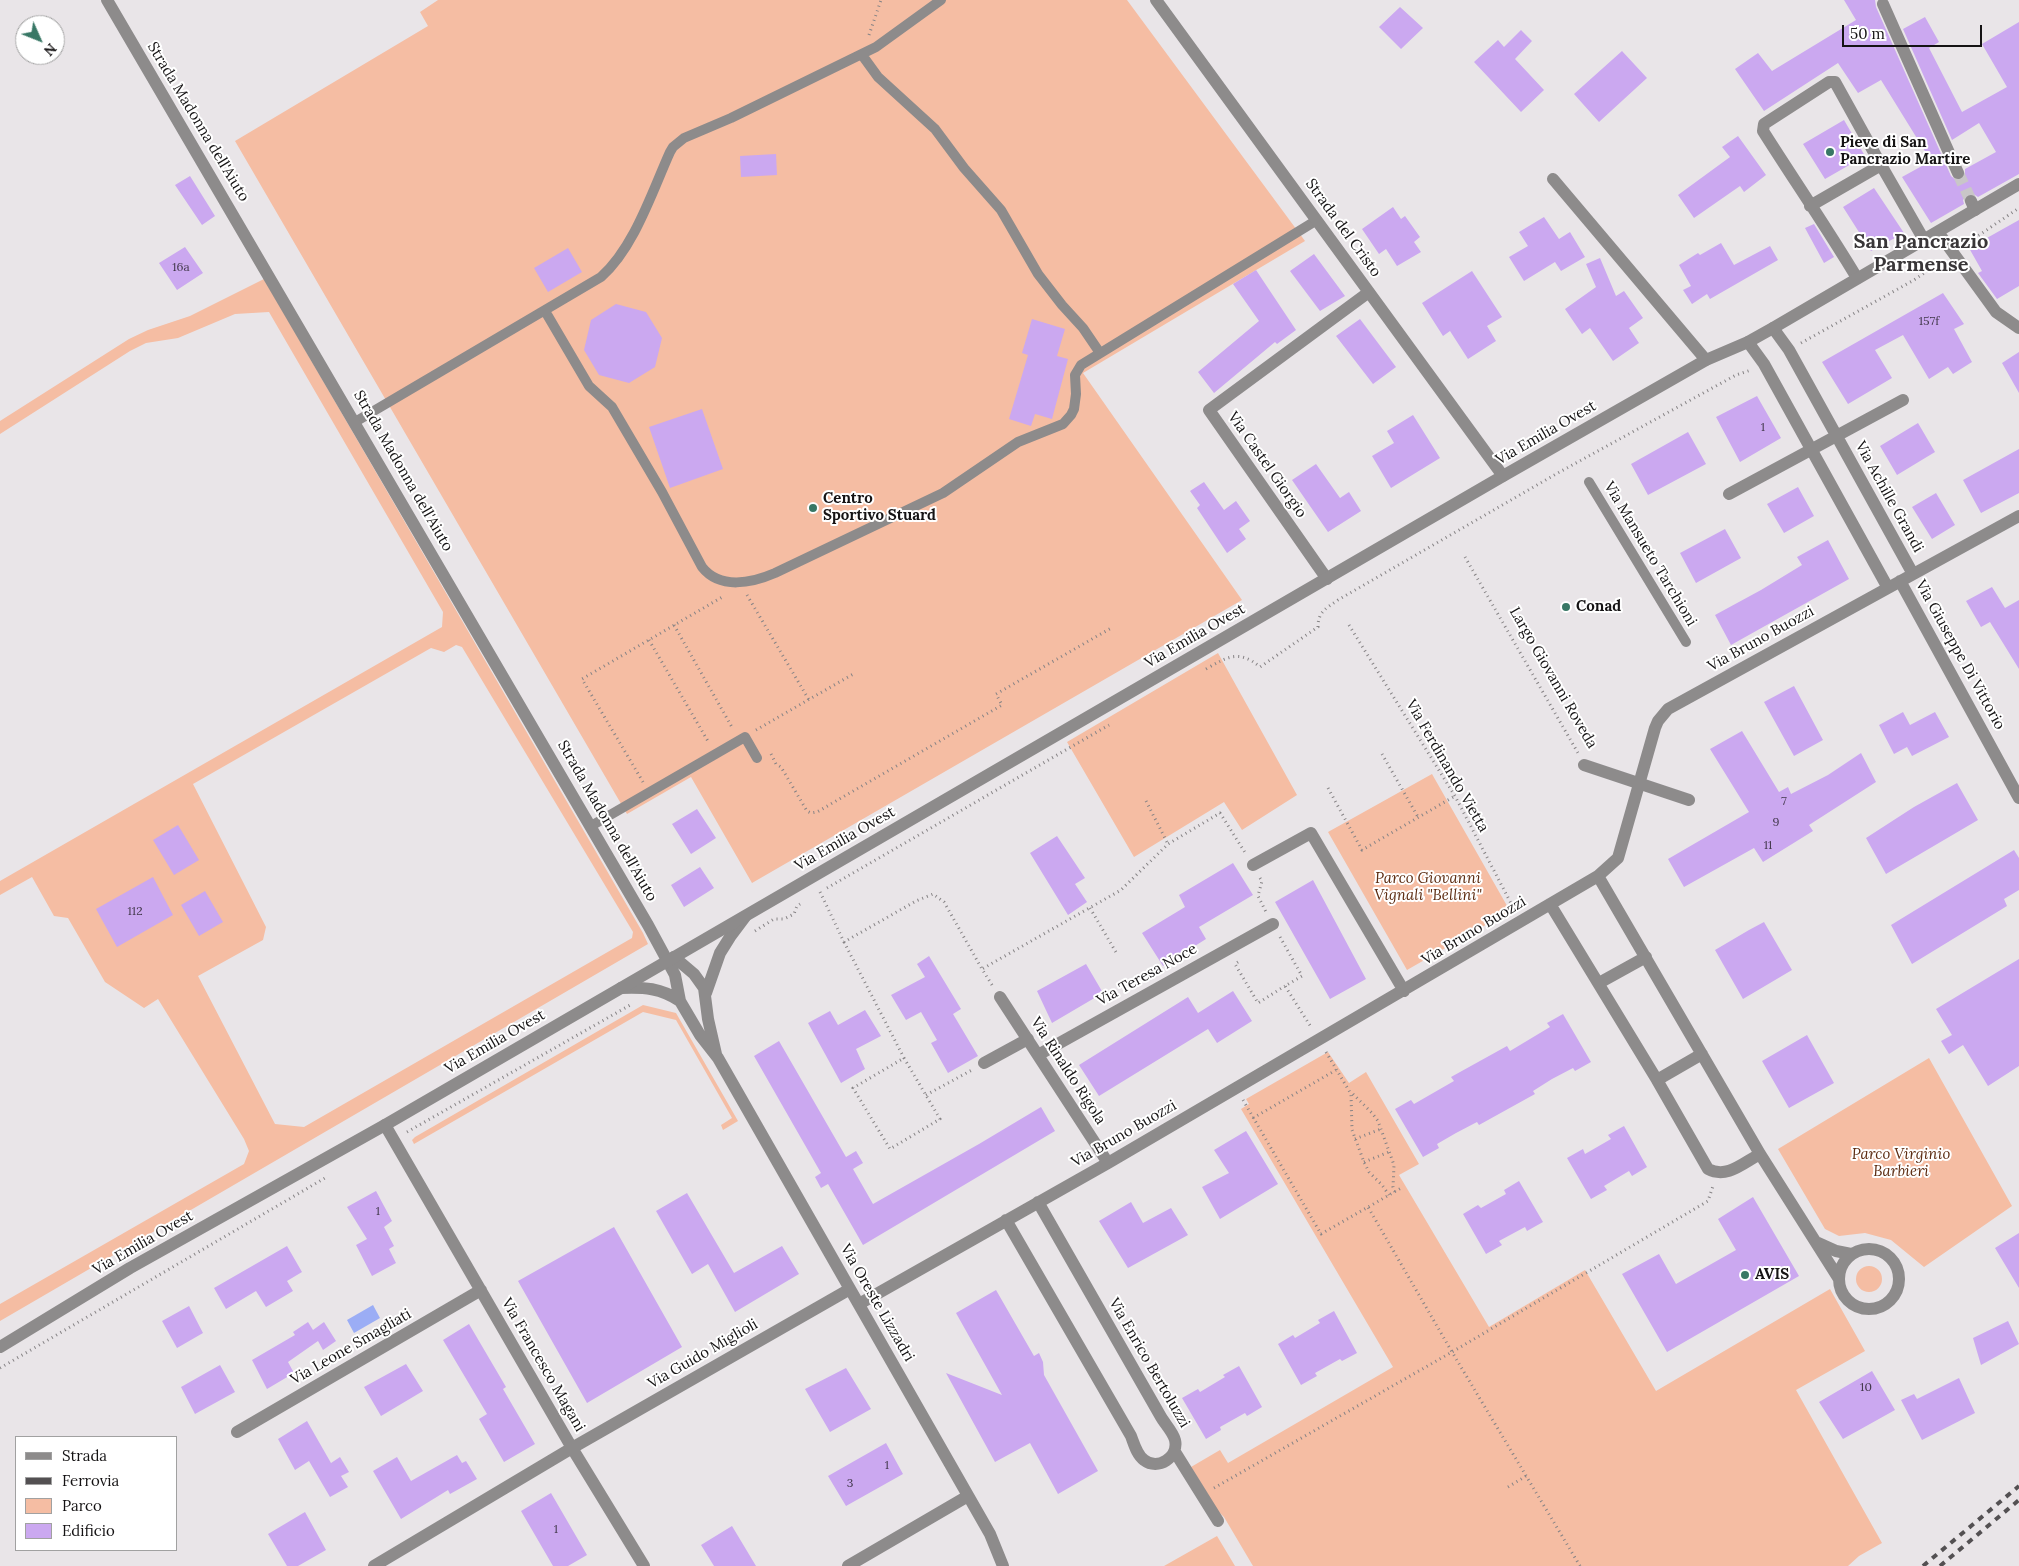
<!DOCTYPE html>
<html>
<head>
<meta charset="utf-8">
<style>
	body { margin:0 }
	#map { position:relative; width:2019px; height:1566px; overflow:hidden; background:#e9e5e8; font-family:Lora,serif }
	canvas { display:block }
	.legend { position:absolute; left:15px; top:1436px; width:162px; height:115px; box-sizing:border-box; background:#fff; border:1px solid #a1a1a1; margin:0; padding:6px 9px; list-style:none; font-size:15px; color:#151314 }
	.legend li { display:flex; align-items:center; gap:10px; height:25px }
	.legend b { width:25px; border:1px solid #a1a1a1 }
	.north { position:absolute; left:15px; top:15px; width:50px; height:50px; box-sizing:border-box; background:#fff; border:1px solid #a1a1a1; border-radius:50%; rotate:134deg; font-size:14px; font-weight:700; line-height:20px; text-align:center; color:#151314 }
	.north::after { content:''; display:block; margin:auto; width:18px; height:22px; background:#387765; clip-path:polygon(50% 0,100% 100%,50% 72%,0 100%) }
	.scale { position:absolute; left:1842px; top:25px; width:140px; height:22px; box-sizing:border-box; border:2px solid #151314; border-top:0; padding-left:6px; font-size:15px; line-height:18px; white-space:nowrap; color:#151314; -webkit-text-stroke:4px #fff; paint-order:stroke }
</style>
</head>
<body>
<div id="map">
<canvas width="2019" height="1566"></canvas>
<ul class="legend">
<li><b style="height:6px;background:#8d8b8b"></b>Strada</li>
<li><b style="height:6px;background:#535052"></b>Ferrovia</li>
<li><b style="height:14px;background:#f5bda3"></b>Parco</li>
<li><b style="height:14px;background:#cba8f0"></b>Edificio</li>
</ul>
<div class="north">N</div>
<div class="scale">50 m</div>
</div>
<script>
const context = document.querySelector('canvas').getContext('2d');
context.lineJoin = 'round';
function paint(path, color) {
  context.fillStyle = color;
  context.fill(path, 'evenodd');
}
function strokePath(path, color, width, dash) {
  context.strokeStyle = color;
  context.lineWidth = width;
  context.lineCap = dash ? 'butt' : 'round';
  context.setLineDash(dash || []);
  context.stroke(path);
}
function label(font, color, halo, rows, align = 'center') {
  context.font = font + ' Lora,serif';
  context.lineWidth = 4;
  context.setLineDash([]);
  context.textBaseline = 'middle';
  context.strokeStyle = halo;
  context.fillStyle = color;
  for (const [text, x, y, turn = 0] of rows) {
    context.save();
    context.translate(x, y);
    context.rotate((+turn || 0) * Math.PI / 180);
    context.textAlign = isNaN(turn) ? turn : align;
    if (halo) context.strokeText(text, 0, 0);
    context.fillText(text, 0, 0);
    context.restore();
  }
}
paint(new Path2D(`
	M438,0H1127L1305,241L1083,373L1242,600L752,883L691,777L627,814L235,141L428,26L420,12Z
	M264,279L643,933L648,944L0,1321V1304L244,1164L249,1151L244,1139L158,999L144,1008L105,982L68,918L54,916L32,877L0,895V881L442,627L443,612L269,312L235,314L178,338L146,343L130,351L0,434V421L129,339L148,330L190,316ZM456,645L462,647L633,932L632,938L304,1127L275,1124L198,976L263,940L266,927L193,784L431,648L444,652Z
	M1218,653L1297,795L1242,830L1224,802L1134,857L1067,742Z
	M1432,774L1510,911L1407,970L1328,832Z
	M643,1005L676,1013L738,1121L723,1130L721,1125L732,1118L676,1020L643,1012L414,1144L412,1140L415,1137Z
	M1328,1052L1349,1083L1366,1072L1419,1164L1399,1175L1489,1327L1585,1270L1656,1391L1830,1289L1865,1351L1796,1390L1882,1543L1859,1556L1848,1566H1253L1224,1517L1218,1511L1191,1467L1220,1450L1228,1463L1393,1367L1241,1109L1249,1104L1246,1099Z
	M1929,1058L2012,1206L1924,1267L1891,1240L1865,1233L1839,1236L1825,1229L1778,1149Z
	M1856 1279a13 13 0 1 1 26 0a13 13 0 1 1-26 0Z
	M1217,1536L1235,1566H1164Z`), '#f5bda3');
paint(new Path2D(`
	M373,1305L380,1318L354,1333L347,1320Z`), '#9badf5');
paint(new Path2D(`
	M1844,0H1875L1876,7L1951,176L1957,181L1965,177V169L1996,152L1979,123L1952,140L1903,29L1925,17L1939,42L1929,48L1962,112L2007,87L1982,44L2019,22V174L1978,197L1972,193L1967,194L1963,200L1964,204L1931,223L1902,177L1931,161L1881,80L1858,93L1838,63L1764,111L1735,69L1758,53L1772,71L1856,20Z
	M1400,7L1423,28L1401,49L1379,27Z
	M1521,30L1532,41L1515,59L1544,90L1521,112L1474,62L1498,40L1504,47Z
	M1622,51L1647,78L1599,122L1574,94Z
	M1844,120L1865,156L1825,179L1803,144Z
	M1738,136L1766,175L1744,192L1740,186L1694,218L1678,195L1730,157L1722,147Z
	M776,154L777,175L741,177L740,156Z
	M190,176L215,216L202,225L175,185Z
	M1874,188L1904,233L1871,251L1843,207Z
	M1393,207L1401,219L1405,216L1420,237L1414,242L1421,252L1397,266L1386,249L1379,254L1362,229Z
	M1544,217L1559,239L1570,232L1585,257L1561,271L1555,262L1524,281L1509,257L1528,246L1519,232Z
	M2019,220V286L1997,299L1978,273L1982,271L1969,248Z
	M1814,224L1834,257L1824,263L1805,228Z
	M1721,243L1734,265L1770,246L1778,260L1710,299L1707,294L1692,304L1683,290L1691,286L1679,265L1698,253L1700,255Z
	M185,247L203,273L177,290L159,263Z
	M568,248L582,272L548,292L534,268Z
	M1314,254L1345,296L1320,311L1290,271Z
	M1600,258L1616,296L1624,291L1643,318L1629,328L1639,343L1613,361L1590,328L1582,334L1565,309L1596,287L1586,264Z
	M1256,270L1296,330L1277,344L1275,342L1214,393L1198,372L1259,321L1233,284Z
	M1472,271L1502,317L1487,326L1496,341L1468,359L1450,331L1443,336L1422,303Z
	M1943,293L1964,324L1954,329L1972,362L1953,374L1948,367L1929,379L1903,335L1875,350L1892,378L1848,404L1822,362Z
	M616,304L646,312L662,338L655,367L629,383L599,375L584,350L591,320Z
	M1032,319L1065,329L1057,356L1068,359L1052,419L1035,414L1031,426L1009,419L1028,355L1022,353Z
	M1360,319L1396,367L1373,384L1336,336Z
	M2019,352V393L2002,363Z
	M1757,396L1781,438L1740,462L1716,417Z
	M702,409L723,469L670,488L649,427Z
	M1413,415L1440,458L1391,488L1372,456L1394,443L1387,431Z
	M1918,423L1935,452L1897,475L1880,446Z
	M1688,432L1706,464L1648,495L1631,464Z
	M2019,449V493L1981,513L1963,480Z
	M1316,464L1340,498L1349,492L1361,511L1328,532L1292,480Z
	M1204,482L1224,510L1236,501L1250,521L1239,529L1246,539L1227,553L1197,508L1200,505L1190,491Z
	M1798,487L1814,516L1784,533L1767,504Z
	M1936,493L1955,525L1932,539L1912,507Z
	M1725,529L1741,558L1696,583L1680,553Z
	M1828,540L1849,579L1731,645L1715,615L1761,590L1802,565L1797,557Z
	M1992,587L2005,608L2019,600V669L1990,622L1981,627L1966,601Z
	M1794,686L1823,740L1794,756L1764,702Z
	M1903,712L1910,725L1935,712L1949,737L1912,756L1907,747L1894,754L1879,725Z
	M1742,731L1779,792L1788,787L1791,794L1828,775L1861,753L1876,782L1809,825L1813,831L1763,862L1754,848L1684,887L1668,859L1749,812L1710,749Z
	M1957,783L1978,820L1886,874L1866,838L1914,807Z
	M697,809L716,838L691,854L672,824Z
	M178,825L199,860L174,875L153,840Z
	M1057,836L1085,878L1075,884L1087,902L1068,915L1030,853Z
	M2014,850L2019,858V890L2004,899L2007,906L1912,964L1891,925Z
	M1233,863L1253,895L1199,927L1206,939L1163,966L1142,933L1185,907L1179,895Z
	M700,867L714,888L684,907L671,885Z
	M153,877L173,915L117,947L96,909Z
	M1313,880L1366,979L1330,999L1275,902Z
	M205,891L223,922L199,936L181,905Z
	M1764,922L1792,970L1743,999L1715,950L1749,930Z
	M929,956L961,1009L953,1014L978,1056L948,1073L931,1043L937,1040L921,1012L906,1020L891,995L925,977L917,964Z
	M2019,959V1066L1988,1086L1963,1045L1949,1054L1941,1041L1952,1035L1936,1009Z
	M1086,964L1103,993L1052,1023L1037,991Z
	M1233,991L1252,1021L1217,1043L1208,1029L1099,1096L1079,1065L1188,997L1198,1013Z
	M865,1010L881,1036L856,1049L865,1069L841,1083L808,1023L830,1011L838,1025Z
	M1563,1014L1591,1062L1575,1071L1573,1068L1552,1079L1533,1091L1535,1094L1479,1125L1477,1122L1456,1133L1437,1144L1439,1148L1423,1157L1395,1109L1411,1100L1414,1104L1454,1081L1451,1077L1507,1046L1510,1051L1550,1027L1547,1023Z
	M1807,1035L1834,1083L1789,1108L1762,1061Z
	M779,1041L846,1157L856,1151L863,1163L853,1169L873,1204L979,1144L1041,1107L1055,1131L863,1245L828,1184L821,1188L815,1177L821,1173L754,1056Z
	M1624,1126L1647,1167L1632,1176L1629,1171L1604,1186L1607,1190L1591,1199L1567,1158L1583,1149L1585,1154L1611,1139L1608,1135Z
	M1246,1131L1278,1184L1220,1219L1202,1187L1229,1173L1214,1150Z
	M1519,1181L1543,1222L1527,1231L1525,1227L1499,1241L1502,1245L1486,1254L1463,1214L1478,1205L1481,1208L1506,1194L1504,1190Z
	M376,1191L392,1221L384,1227L394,1246L389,1249L396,1263L372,1276L356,1245L367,1239L347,1207Z
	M687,1193L734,1273L782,1246L799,1274L735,1312L708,1264L692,1274L656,1211Z
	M1753,1197L1799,1276L1667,1352L1622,1274L1659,1254L1676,1284L1736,1250L1718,1219Z
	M1131,1202L1143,1223L1171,1208L1188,1235L1128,1268L1099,1221Z
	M614,1227L682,1347L587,1403L518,1281Z
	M2019,1233V1288L1995,1248Z
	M287,1246L302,1272L287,1281L293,1291L266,1307L256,1291L226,1309L214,1288Z
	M996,1290L1034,1356L1039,1353L1043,1362L1044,1375L1098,1471L1058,1494L1030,1443L995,1462L946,1373L1002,1395L956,1313Z
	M189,1306L203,1333L177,1348L162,1321Z
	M1334,1311L1357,1353L1342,1361L1340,1359L1315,1373L1317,1376L1301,1385L1278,1344L1293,1335L1295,1338L1320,1323L1318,1320Z
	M2008,1321L2019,1344L1981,1365L1973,1338Z
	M308,1322L313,1330L324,1322L336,1341L323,1350L318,1341L288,1362L294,1373L267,1389L252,1360L295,1335L293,1332Z
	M469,1324L506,1387L503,1389L535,1444L504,1462L479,1419L487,1414L443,1340Z
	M406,1364L423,1391L381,1416L364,1387Z
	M220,1365L235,1392L195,1414L181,1387Z
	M1239,1366L1262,1407L1247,1416L1245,1413L1220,1427L1221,1430L1206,1439L1182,1398L1198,1389L1200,1392L1225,1377L1223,1375Z
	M846,1368L871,1409L830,1432L805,1389Z
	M1872,1371L1895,1410L1843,1439L1819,1402Z
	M1959,1378L1975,1413L1922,1440L1901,1400L1914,1394L1917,1399Z
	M307,1421L331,1463L340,1457L349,1472L341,1476L348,1487L330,1497L309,1461L295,1470L278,1439Z
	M886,1443L903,1474L846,1506L828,1476Z
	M457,1455L462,1463L466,1461L477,1479L450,1494L448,1490L401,1519L373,1471L397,1457L411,1481Z
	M551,1493L587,1555L568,1566H553L521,1511Z
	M305,1512L326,1550L298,1566H287L268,1534Z
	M732,1526L756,1566H714L701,1545Z`), '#cba8f0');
strokePath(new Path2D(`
	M1958,173L1971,201`), '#c9c6c8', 12, [12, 6]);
strokePath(new Path2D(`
	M869,35L881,0
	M1966,244L2019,208
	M1801,343L1914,280L1942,261
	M1465,557L1578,753
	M747,595L809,700
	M674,625L733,729
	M1349,625L1455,796L1514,909
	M649,640L709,743
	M1206,669C1227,657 1239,649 1260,667L1318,627C1318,611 1327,608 1338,600L1556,474L1736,375L1751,370
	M756,730L855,673
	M771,754L776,764L781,767L807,811L811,813L817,812L1002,705L996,694L1113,627
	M1382,754L1418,817
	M643,782L582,679L724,596
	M1328,788L1362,850L1455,796
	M1146,801L1168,844
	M1260,878L1262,881L1258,896L1266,912
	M827,888L1109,725
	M820,892L844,942L916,901L933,894L944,902L982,969
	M1090,908L1117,954
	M755,931L774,919H784L794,914L797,906L800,904
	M1280,937L1302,976L1285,986L1311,1027
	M844,942L904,1058
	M1238,962L1235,964L1258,1003L1285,986
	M992,985L982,969L1121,890L1168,844L1220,813L1246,854
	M1326,1052L1351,1094L1352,1130L1364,1162L1369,1172L1382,1185L1389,1195
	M904,1058L940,1119L890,1149L853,1088Z
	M1353,1094L1372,1113L1378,1121L1394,1165L1393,1187L1395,1192
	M926,1095L972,1070
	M1243,1100L1321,1234L1403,1187
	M1253,1118L1336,1070
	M407,1132L632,1004
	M1355,1139L1381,1129
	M1364,1162L1389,1152
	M0,1368L325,1178
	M1508,1487L1526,1476
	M1214,1488L1452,1352L1368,1207
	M1580,1566L1452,1352L1708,1201L1713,1186`), '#868385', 3, [1, 4]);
strokePath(new Path2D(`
	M862,55L878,77L935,129L964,168L1001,210L1038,274L1062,305L1083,328L1100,353
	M545,311L589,386L612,407L662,492L702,567C720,590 752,583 775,573L943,493L1018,442L1063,424L1071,415L1074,409L1076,394L1075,375L1081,365L1317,220
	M355,422L601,277C634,248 652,192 670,152L673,147L684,138L731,118L876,47L941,0
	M1589,482L1686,642
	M591,826L745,737L757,758`), '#8d8b8b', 10);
strokePath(new Path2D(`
	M107,0L648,925L675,975L680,1001L700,1035L718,1058L990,1534L1003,1566
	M1156,0L1503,476
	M1883,4L1958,173
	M1881,165L1924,240
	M1553,179L1706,360
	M1971,201L1975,210
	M1810,206L1881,165L1835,82H1829L1764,124L1763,131C1794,180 1827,228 1857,278
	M1938,232L1996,312L2019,328
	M1773,328L1789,350L1913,574
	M1748,342L1764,364L1888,588
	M1729,494L1903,400
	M1327,579L1209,410L1369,292
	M1900,581L2019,798
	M1584,765L1689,800
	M1253,865L1311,833L1404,991
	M1598,876L1760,1154L1839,1279
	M1550,904L1657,1080L1708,1169C1727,1179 1743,1163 1760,1154
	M674,957L694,974L704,988L708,1019L716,1054
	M1599,983L1646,957
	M621,988C644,987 661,988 680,1001
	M706,993L720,953L730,937L745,917
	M1000,997L1108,1163
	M1038,1055L1273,924
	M984,1063L1028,1039
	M1657,1080L1702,1054
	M385,1125L572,1448L644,1566
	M1006,1220L1131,1436C1134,1444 1137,1455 1144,1460C1158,1471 1179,1457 1175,1440C1173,1432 1165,1424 1161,1417L1038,1202
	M1816,1242L1836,1251L1851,1254
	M1839 1279a30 30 0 1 1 60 0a30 30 0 1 1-60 0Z
	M859,1304L1108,1163L1598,876L1618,858L1655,728L1658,721L1668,709L2019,516
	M237,1432L481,1290
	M1175,1452L1218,1521
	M374,1566L572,1448L850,1289
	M848,1566L968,1496`), '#8d8b8b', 12);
strokePath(new Path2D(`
	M0,1347L130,1268L385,1125L1503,476L1706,360L1748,342L1773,328L2019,184`), '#8d8b8b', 12);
strokePath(new Path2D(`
	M1923,1566L2019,1486
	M1940,1566L2019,1500`), '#535052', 4, [6, 6]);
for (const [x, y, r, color] of [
	[1830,152,5,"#387765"],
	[813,508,5,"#387765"],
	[1566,607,5,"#387765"],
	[1745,1275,5,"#387765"]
]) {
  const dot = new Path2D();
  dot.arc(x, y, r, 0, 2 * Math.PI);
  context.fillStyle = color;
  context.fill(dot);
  strokePath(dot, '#fff', 2);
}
label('12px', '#42384b', null, [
	["16a",181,268],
	["157f",1929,322],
	["1",1763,428],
	["7",1784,802],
	["9",1776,823],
	["11",1768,846],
	["112",135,912],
	["1",378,1212],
	["10",1866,1388],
	["1",887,1466],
	["3",850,1484],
	["1",556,1530]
]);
label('15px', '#151314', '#fff', [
	["Strada Madonna dell'Aiuto",198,122,59],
	["Strada del Cristo",1343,228,54],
	["Via Emilia Ovest",1546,433,-30],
	["Via Castel Giorgio",1267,465,55],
	["Strada Madonna dell'Aiuto",403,471,60],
	["Via Achille Grandi",1889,497,61],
	["Via Mansueto Tarchioni",1650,554,59],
	["Via Emilia Ovest",1195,636,-30],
	["Via Bruno Buozzi",1761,639,-29],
	["Via Giuseppe Di Vittorio",1960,655,61],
	["Largo Giovanni Roveda",1553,678,60],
	["Via Ferdinando Vietta",1447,766,60],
	["Strada Madonna dell'Aiuto",607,821,60],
	["Via Emilia Ovest",845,839,-30],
	["Via Bruno Buozzi",1474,931,-31],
	["Via Teresa Noce",1147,975,-29],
	["Via Emilia Ovest",495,1042,-30],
	["Via Rinaldo Rigola",1068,1071,57],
	["Via Bruno Buozzi",1124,1134,-30],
	["Via Emilia Ovest",143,1243,-30],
	["Via Oreste Lizzadri",877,1303,60],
	["Via Leone Smagliati",351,1347,-30],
	["Via Guido Miglioli",703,1354,-30],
	["Via Enrico Bertoluzzi",1149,1363,60],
	["Via Francesco Magani",543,1365,60]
]);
label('bold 15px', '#151314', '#fff', [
	["Pieve di San",1840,143],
	["Pancrazio Martire",1840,160],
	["Centro",823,499],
	["Sportivo Stuard",823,516],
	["Conad",1576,607],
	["AVIS",1755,1275]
], 'left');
label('italic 15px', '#5c2b10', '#fff', [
	["Parco Giovanni",1428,879],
	["Vignali \"Bellini\"",1428,896],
	["Parco Virginio",1901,1155],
	["Barbieri",1901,1172]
]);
label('bold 20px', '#393638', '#fff', [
	["San Pancrazio",1921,242],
	["Parmense",1921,265]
]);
</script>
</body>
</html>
